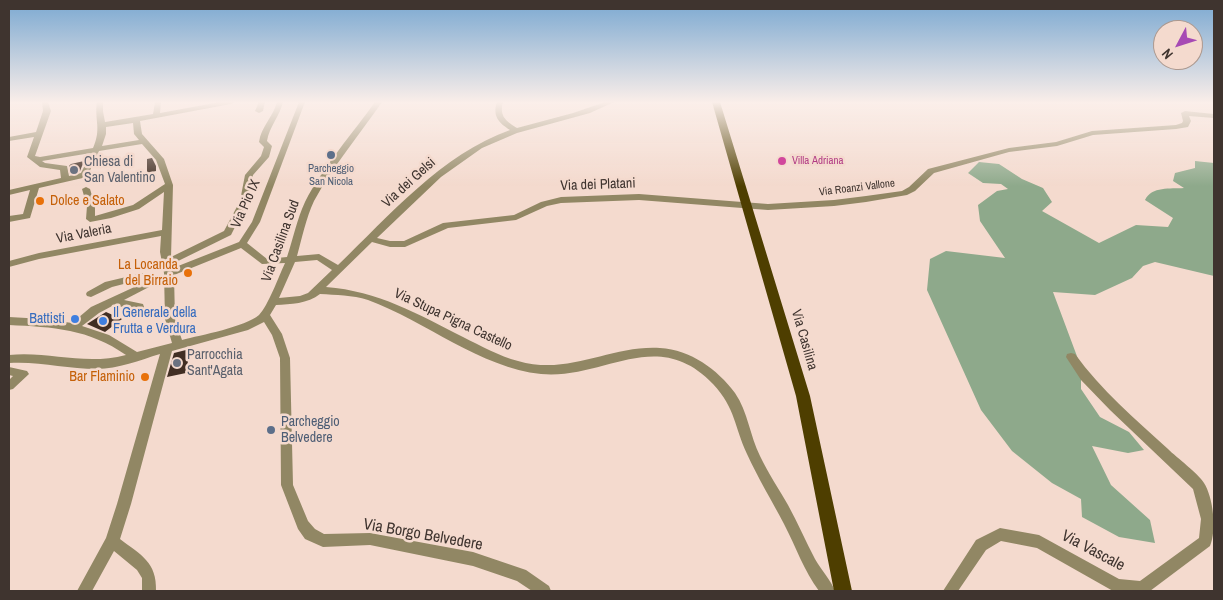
<!DOCTYPE html>
<html>
<head>
<meta charset="utf-8">
<style>
	body { margin:0 }
	#map { position:relative; width:1223px; height:600px; overflow:hidden; background:#f4dace; font-family:"Archivo Narrow",sans-serif }
	canvas { display:block }
	.frame { position:absolute; inset:0; border:10px solid #3f342f; pointer-events:none }
	.north { position:absolute; left:1153px; top:20px; width:50px; height:50px; box-sizing:border-box; background:#f4dace; border:1px solid #ac988e; border-radius:50%; rotate:230deg; font-size:14px; font-weight:700; line-height:20px; text-align:center; color:#3f342f }
	.north::after { content:''; display:block; margin:auto; width:18px; height:22px; background:#a64ab4; clip-path:polygon(50% 0,100% 100%,50% 72%,0 100%) }
</style>
</head>
<body>
<div id="map">
<canvas width="1223" height="600"></canvas>
<div class="frame"></div>
<div class="north">N</div>
</div>
<script>
const context = document.querySelector('canvas').getContext('2d');
context.lineJoin = 'round';
function paint(path, color) {
  context.fillStyle = color;
  context.fill(path, 'evenodd');
}
function strokePath(path, color, width, dash) {
  context.strokeStyle = color;
  context.lineWidth = width;
  context.lineCap = dash ? 'butt' : 'round';
  context.setLineDash(dash || []);
  context.stroke(path);
}
function label(font, color, halo, rows, align = 'center') {
  context.font = font + ' "Archivo Narrow",sans-serif';
  context.lineWidth = 5;
  context.setLineDash([]);
  context.textBaseline = 'middle';
  context.strokeStyle = halo;
  context.fillStyle = color;
  for (const [text, x, y, turn = 0] of rows) {
    context.save();
    context.translate(x, y);
    context.rotate((+turn || 0) * Math.PI / 180);
    context.textAlign = isNaN(turn) ? turn : align;
    if (halo) context.strokeText(text, 0, 0);
    context.fillText(text, 0, 0);
    context.restore();
  }
}
paint(new Path2D(`
	M1195,161L1214,163V276L1155,262L1143,266L1132,278L1095,295L1053,292L1081,367V389L1100,417L1129,432L1144,450L1128,453L1092,446L1111,485L1150,520L1155,543L1119,537L1082,517L1081,499L1052,483L1012,451L981,410L927,290L930,259L946,251L1005,258L980,221L978,205L997,191L1008,189L1001,184L983,183L968,173L979,162L999,164L1022,179L1043,188L1052,202L1042,211L1099,243L1136,225L1168,227L1173,218L1145,200C1152,186 1170,189 1184,188L1173,181L1175,173L1195,168Z`), '#8ea98b');
paint(new Path2D(`
	M152,158L156,166V171L147,173V159Z
	M84,161L80,171L70,174L69,166L71,164Z
	M106,312L122,319L105,332L87,324Z
	M190,349L186,373L167,377L174,353Z`), '#412e23');
paint(new Path2D(`
	M42,102H48L51,111L35,156L40,157L93,148C102,128 94,120 97,102H103V111L105,122L153,114L155,102H161L160,113L220,102H234L231,104L140,121L142,134L164,159L173,185L171,257L224,231L240,201L245,175L261,156L264,147L259,142C261,127 273,117 277,102H283C280,116 269,127 267,141L272,146L269,157L253,175L248,201L231,235L172,264L173,268L239,242L252,222L299,102H305L260,222L247,243L267,259L287,257C293,239 297,219 305,202C322,168 353,133 375,102H382C360,134 333,166 314,201C306,218 302,238 297,256L319,254L338,265C389,216 442,154 510,130C499,123 492,116 497,102H503C499,116 506,121 517,128L573,113L605,102H614L590,113L517,133L482,148L441,177L377,238L390,241H404L443,223L514,215L541,202L561,197L639,194L768,204L834,200L866,196L902,191L909,187L928,169L1009,148L1056,142L1092,131L1176,125L1182,123L1183,121L1181,113L1185,111L1214,114V118L1189,116L1191,121L1188,127L1176,129L1093,135L1057,146L1009,152L934,173L915,191L907,195L866,202L834,206L768,210L639,200L561,203L547,206L516,220L448,228L405,247H390L372,242L326,287C378,291 418,314 463,337C481,346 499,356 518,361C570,376 610,345 660,348C691,350 717,369 735,393C748,412 750,436 760,456C768,473 779,489 788,505C798,523 806,542 815,559C821,570 831,580 835,591H819C804,571 796,547 784,524C772,501 758,478 747,454C734,426 736,409 713,384C657,325 604,380 541,374C481,368 425,321 368,300C352,295 336,295 320,294C308,304 290,304 276,305L270,315L282,334L290,358L293,485L308,521L315,529L324,534L370,533L473,552L526,570L549,586L551,591H532L517,581L473,566L370,545L323,547L305,539L298,529L281,485L280,358L272,335L264,322L248,330L172,351L131,504L120,539C141,555 157,562 156,591H142V578L137,570L114,551L92,591H77L106,538L117,504L160,354C140,360 118,369 97,369C67,369 39,361 9,363V355C50,351 84,366 126,355C89,329 53,327 9,325V317L44,319L72,323L91,307L141,284L139,280L112,287L91,297L87,296L86,294L87,292L105,282L143,273L146,274L151,285L149,287L124,300L143,304L144,307L143,310L139,311L114,305L99,313L82,326L109,335L137,352L172,343L165,319L164,273L160,252L161,236L39,259L9,267V261L39,253L162,230L164,192L139,209L111,218L90,222L86,219L87,206L82,189L86,187L90,189L95,206V216L133,205L165,184L156,160L142,144L99,151L87,177L39,188L30,218L9,222V216L23,214L30,190L9,195V190L61,178L60,170L40,167L27,157L34,137L9,141V137L36,132L43,111ZM133,123L134,134L139,140L102,146L106,134V127ZM91,153L81,173L69,176L67,166L45,163L42,161ZM241,248L262,264L285,263C279,276 268,306 259,315C245,327 201,335 182,340L175,319L174,275ZM317,260L332,270L308,293L300,296L279,298L295,262Z
	M259,102H265L263,111L259,113L255,111Z
	M1071,353L1075,354C1101,390 1135,419 1168,449C1177,458 1198,473 1204,483C1213,497 1217,530 1210,546L1150,591H1113L1037,548L1001,541L986,550L958,591H943L976,540L1000,528L1039,535L1119,579L1140,581L1199,538L1201,519L1193,489L1110,410L1081,380L1066,357L1067,354Z
	M9,367L27,371L29,374L13,389L9,390V380L13,376L9,375Z`), '#918764');
paint(new Path2D(`
	M712,102H720L810,396L852,591H834L796,396Z`), '#4e3e00');
const sky = context.createLinearGradient(0, 0, 0, 186);
sky.addColorStop(0, '#7aa8d1');
sky.addColorStop(0.55, '#faeee9');
sky.addColorStop(1, '#faeee900');
context.fillStyle = sky;
context.fillRect(0, 0, 1223, 186);
for (const [x, y, r, color] of [
	[331,155,5,"#5c6f8a"],
	[782,161,5,"#d1479c"],
	[74,170,5,"#6b7280"],
	[40,201,5,"#e8710a"],
	[188,273,5,"#e8710a"],
	[75,319,5,"#3f7fe0"],
	[103,321,5,"#3f7fe0"],
	[177,363,5,"#6b7280"],
	[145,377,5,"#e8710a"],
	[271,430,5,"#5c6f8a"]
]) {
  const dot = new Path2D();
  dot.arc(x, y, r, 0, 2 * Math.PI);
  context.fillStyle = color;
  context.fill(dot);
  strokePath(dot, '#f4dace', 2);
}
label('11px', '#b23c85', '#f4dace', [
	["Villa Adriana",792,161]
], 'left');
label('11px', '#4e5e75', '#f4dace', [
	["Parcheggio",331,169],
	["San Nicola",331,182]
]);
label('11px', '#3f342f', '#f4dace', [
	["Via Roanzi Vallone",857,188,-7]
]);
label('14px', '#5b616d', '#f4dace', [
	["Chiesa di",84,162],
	["San Valentino",84,178],
	["Parrocchia",187,355],
	["Sant'Agata",187,371]
], 'left');
label('14px', '#3f342f', '#f4dace', [
	["Via dei Gelsi",409,183,-42],
	["Via dei Platani",598,185,-2],
	["Via Pio IX",246,204,-66],
	["Via Valeria",84,234,-11],
	["Via Casilina Sud",281,241,-70],
	["Via Stupa Pigna Castello",453,320,25],
	["Via Casilina",804,340,74]
]);
label('14px', '#c56008', '#f4dace', [
	["Dolce e Salato",50,201,"left"],
	["La Locanda",178,265],
	["del Birraio",178,281],
	["Bar Flaminio",135,377]
], 'right');
label('14px', '#366cbe', '#f4dace', [
	["Il Generale della",113,313],
	["Frutta e Verdura",113,329],
	["Battisti",65,319,"right"]
], 'left');
label('14px', '#4e5e75', '#f4dace', [
	["Parcheggio",281,422],
	["Belvedere",281,438]
], 'left');
label('16px', '#3f342f', '#f4dace', [
	["Via Borgo Belvedere",423,535,10],
	["Via Vascale",1093,551,28]
]);
</script>
</body>
</html>
